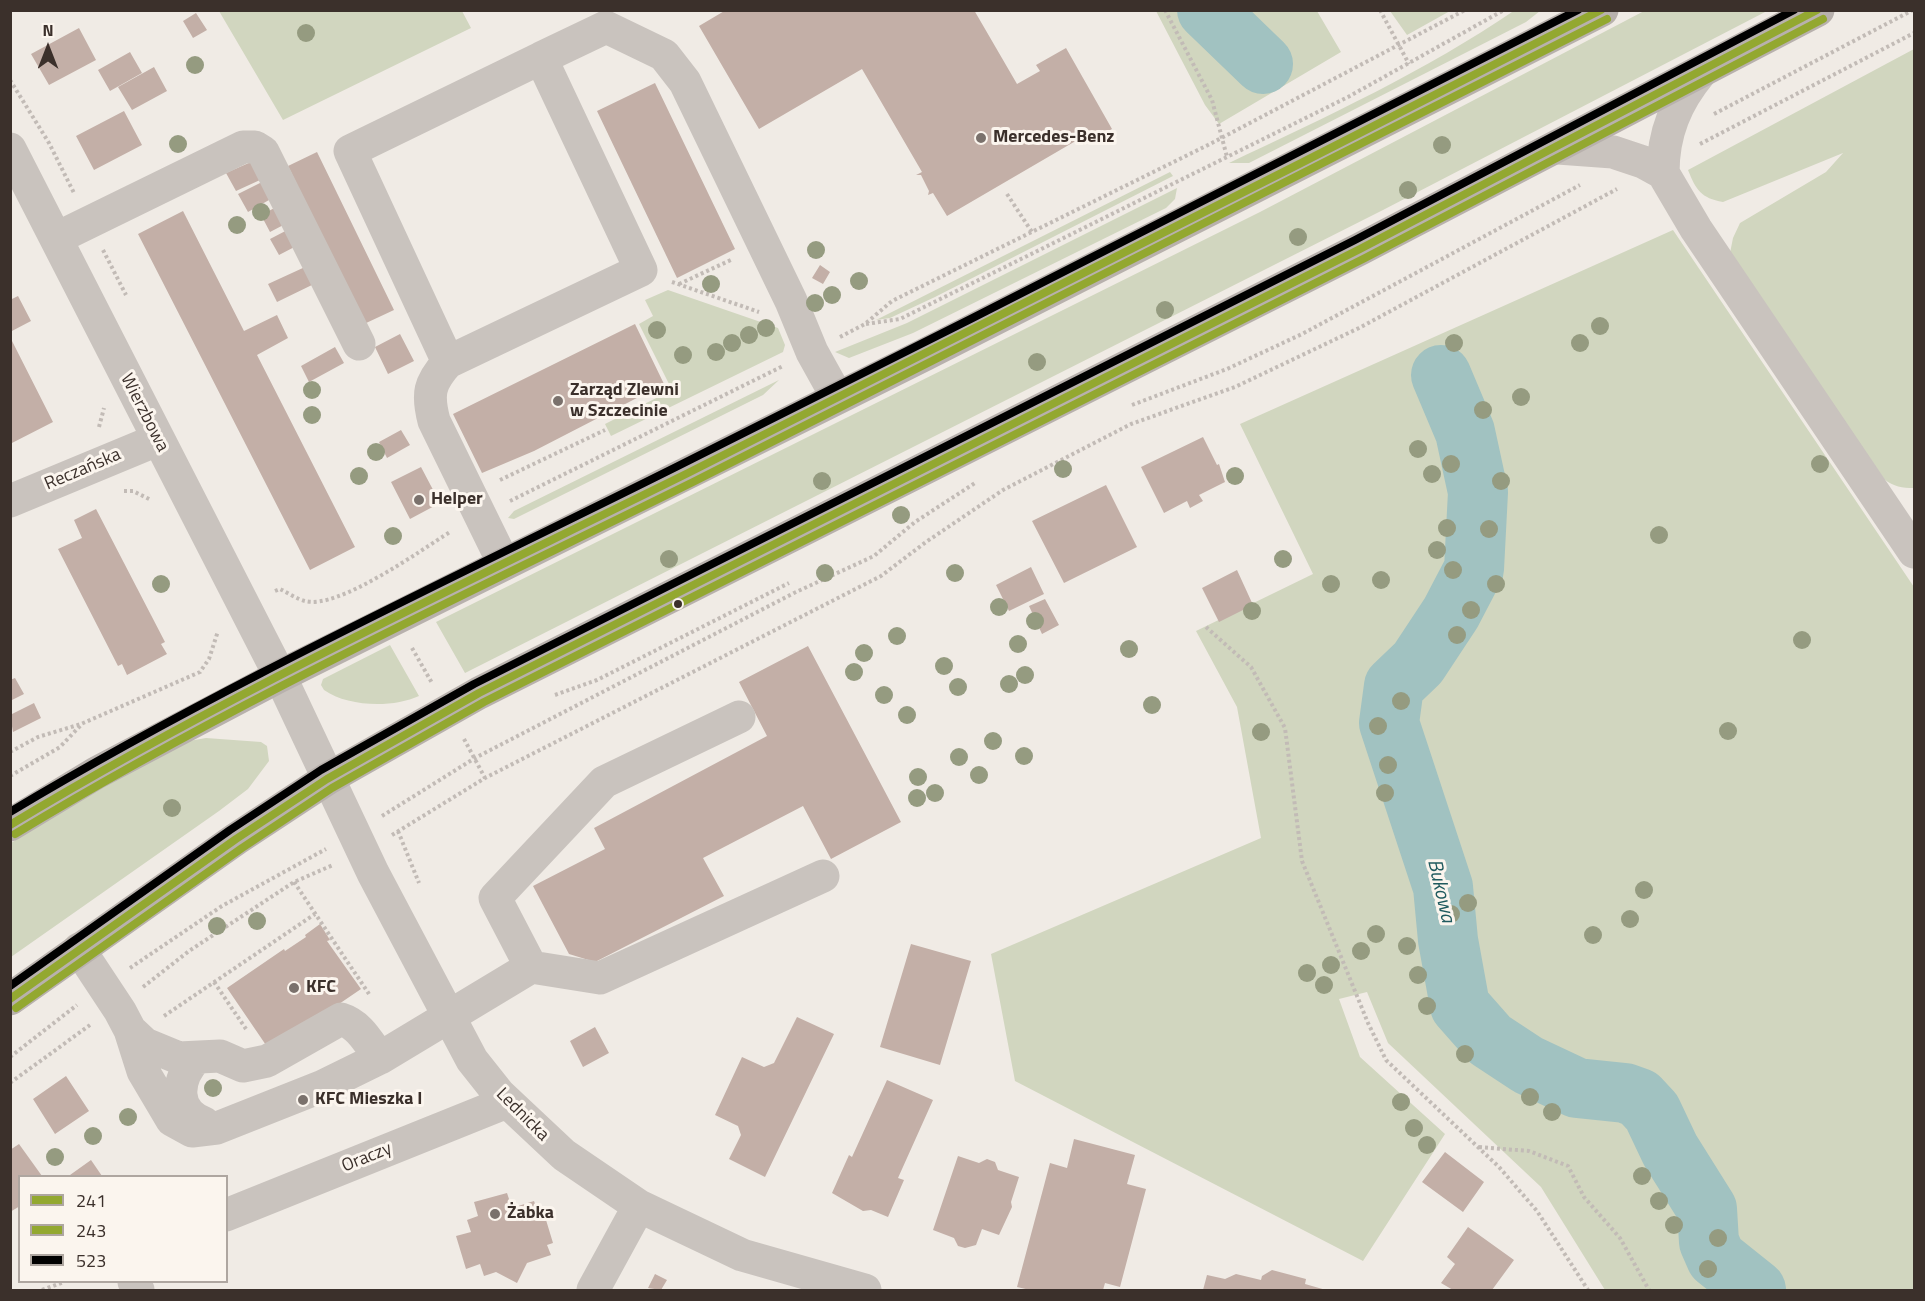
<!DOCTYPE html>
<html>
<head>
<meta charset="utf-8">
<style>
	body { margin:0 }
	#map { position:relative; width:1925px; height:1301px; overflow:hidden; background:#f0ebe5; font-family:"Titillium Web",sans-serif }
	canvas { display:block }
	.frame { position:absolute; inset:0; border:12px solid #3b302b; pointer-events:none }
	.legend { position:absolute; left:18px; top:1175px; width:210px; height:108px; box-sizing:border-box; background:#fbf5ee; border:2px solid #aea6a0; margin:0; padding:8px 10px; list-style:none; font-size:18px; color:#3b302b }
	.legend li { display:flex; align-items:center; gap:12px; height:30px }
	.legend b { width:30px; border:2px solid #aea6a0 }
	.north { position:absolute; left:18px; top:18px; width:60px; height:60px; -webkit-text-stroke:4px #fbf5ee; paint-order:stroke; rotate:0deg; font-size:16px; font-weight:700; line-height:24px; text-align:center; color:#3b302b }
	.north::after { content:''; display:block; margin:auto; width:21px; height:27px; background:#3b302b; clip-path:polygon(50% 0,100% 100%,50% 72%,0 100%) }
</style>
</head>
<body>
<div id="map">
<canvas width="1925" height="1301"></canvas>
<div class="frame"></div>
<ul class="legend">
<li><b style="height:8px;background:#93a830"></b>241</li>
<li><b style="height:8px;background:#93a830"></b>243</li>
<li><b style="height:8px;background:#000"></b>523</li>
</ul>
<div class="north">N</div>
</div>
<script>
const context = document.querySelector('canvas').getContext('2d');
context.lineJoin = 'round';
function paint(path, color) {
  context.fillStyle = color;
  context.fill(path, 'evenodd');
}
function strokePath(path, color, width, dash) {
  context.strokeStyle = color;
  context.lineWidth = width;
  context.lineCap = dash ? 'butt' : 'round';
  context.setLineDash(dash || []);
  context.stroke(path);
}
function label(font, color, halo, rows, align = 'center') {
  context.font = font + ' "Titillium Web",sans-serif';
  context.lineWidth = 6;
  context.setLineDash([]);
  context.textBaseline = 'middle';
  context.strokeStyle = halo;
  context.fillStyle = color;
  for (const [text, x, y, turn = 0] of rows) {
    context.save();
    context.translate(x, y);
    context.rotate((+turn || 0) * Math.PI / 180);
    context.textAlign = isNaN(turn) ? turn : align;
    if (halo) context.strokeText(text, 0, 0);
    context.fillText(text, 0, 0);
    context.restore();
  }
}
paint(new Path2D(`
	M1515,10L1540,11L1526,22L1249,163H1229C1326,117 1426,71 1515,10Z
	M1646,10L1767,11L1383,210L465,673L436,622L1260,212Z
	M219,11H462L471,28L283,120Z
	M1156,11H1317L1341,52L1219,124L1205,105Z
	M1390,11H1450L1407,35Z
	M1914,49V488C1902,488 1894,487 1884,479L1730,253L1733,238L1740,223L1826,172L1843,153L1723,202C1701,198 1696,190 1688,170Z
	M1170,172L1173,176L935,297L890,318L876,320Z
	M1177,188L1175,199L1166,208L913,333L849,358L835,352L907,323Z
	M1673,230L1914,587V1290H1605L1541,1187L1388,1043L1367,992L1339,999L1360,1057L1445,1134L1363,1261L1015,1081L991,954L1261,838L1237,707L1196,631L1313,574L1240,424Z
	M668,290L778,328L785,345L783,352L611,436L605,424L672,390L639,324L653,316L645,300Z
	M779,380L763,395L514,519L508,518L514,511Z
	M390,645L419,696C393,708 348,707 324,690L321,685L323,679Z
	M206,738L261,742L267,746L269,761L248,789L219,811L11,957V843L75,802L189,741Z`), '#d1d6bf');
strokePath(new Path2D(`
	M1207,10L1263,64
	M1441,375L1465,432L1478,492L1474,569L1451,613L1418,663L1394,686L1389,723L1443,887L1448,940L1460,1006L1490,1040L1528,1065L1577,1088L1625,1093L1639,1098L1652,1112L1670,1150L1707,1209L1709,1242L1716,1258L1756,1290`), '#a1c2c1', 60);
paint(new Path2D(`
	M726,10H974L1017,84L1040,71L1036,65L1066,48L1112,129L1083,145L1079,139L947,216L933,193L928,195L929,191L921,175H916L922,172L862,69L759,129L699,26Z
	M196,13L207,30L193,38L183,21Z
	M79,28L96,60L49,85L31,54Z
	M130,52L142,73L110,91L98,70Z
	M154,67L167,91L132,110L118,87Z
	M655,83L735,249L677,278L597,111Z
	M124,111L142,145L94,170L76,136Z
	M317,152L394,310L364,324L288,166Z
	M251,162L260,180L236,191L226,173Z
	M266,180L276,196L248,212L238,194Z
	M284,203L293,220L270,232L261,215Z
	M183,211L244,331L277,315L288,338L257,355L355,547L310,570L138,234Z
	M295,226L304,242L279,255L270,239Z
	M820,265L830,272L823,284L812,278Z
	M305,267L314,284L277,302L268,284Z
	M18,296L31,321L10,332V300Z
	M635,324L664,384L534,451L482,473L453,414Z
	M400,334L414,361L388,374L375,347Z
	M10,337L53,422L10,444Z
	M335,347L344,363L309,382L301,366Z
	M401,430L410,445L387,458L379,442Z
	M1203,437L1217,465L1219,464L1225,482L1199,495L1203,501L1190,508L1187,501L1164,513L1141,467Z
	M421,467L440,503L410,519L391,482Z
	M1106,485L1137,547L1064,583L1032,521Z
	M96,509L165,642L161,644L167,654L127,675L122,664L118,666L58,549L82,538L74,520Z
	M1031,567L1044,594L1009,611L996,585Z
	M1237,570L1253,605L1219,622L1202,588Z
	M1045,599L1059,625L1042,634L1029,606Z
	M808,646L901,822L831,859L803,806L703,858L724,896L595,962L569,954L533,886L605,849L594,828L767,736L739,682Z
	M15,678L24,694L10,701V680Z
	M34,703L41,718L13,732L10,715Z
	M320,924L330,940L327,941L361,989L270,1051L227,988L284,949L285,951L306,937L305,935Z
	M911,944L971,961L940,1065L880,1047Z
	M797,1017L834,1034L765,1177L729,1159L741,1135L738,1126L715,1115L742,1057L764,1067L774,1063Z
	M595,1027L609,1053L583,1067L570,1041Z
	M66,1076L89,1111L55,1134L33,1099Z
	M887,1080L933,1100L898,1178L904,1180L888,1217L871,1210L863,1211L832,1193L849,1155L852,1157Z
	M1074,1139L1135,1155L1127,1184L1146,1189L1120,1287L1105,1283L1103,1290H1030L1017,1287L1050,1163L1067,1168Z
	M19,1144L42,1176H20V1206L10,1212V1150Z
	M1445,1152L1484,1182L1463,1212L1422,1182Z
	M958,1156L979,1163L987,1159L995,1162L998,1170L1019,1177L1011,1202L1012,1207L999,1235L982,1229L976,1245L965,1248L958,1246L954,1238L933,1230Z
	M91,1160L102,1176H71L70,1175Z
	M507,1193L512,1208L534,1201L538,1212L543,1210L553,1243L547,1245L551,1255L527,1263L517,1283L496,1272L484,1276L480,1264L466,1269L456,1236L471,1232L467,1220L478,1216L474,1202Z
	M1468,1227L1514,1260L1492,1290H1453L1441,1283L1455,1264L1447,1257Z
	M1272,1270L1306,1279L1305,1284L1326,1290H1203L1207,1275L1225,1279L1236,1274L1261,1280L1262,1276Z
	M655,1274L667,1280L661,1290L648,1288Z`), '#c3afa7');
strokePath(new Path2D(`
	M1165,10L1212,100L1227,157
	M1380,10L1409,64
	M10,80L49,143L74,193
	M1714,114L1913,10
	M1700,144L1914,33
	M1007,194L1032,232
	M103,250L126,295
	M672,282L759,312
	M679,284L733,259
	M866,324L900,319L1348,97L1504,10
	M840,337L865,324L892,301L1208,145L1465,10
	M1132,405L1227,369L1302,334L1580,185
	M99,427L104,408
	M500,480L605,430
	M124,491H133L151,500
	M510,501L783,366
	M275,591L280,589C288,593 297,599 305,601C338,610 421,550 450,532
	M1206,627L1251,667L1285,728L1302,861L1368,1023L1386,1060L1499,1167L1537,1211L1588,1290
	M412,648L432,683
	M555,695L597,680L789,583
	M464,739L485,778
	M10,752L38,737L81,724L200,672L209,659L218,631
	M10,776L60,747L81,725
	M382,816L475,758L794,593L874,556L915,522L975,483
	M398,831L419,883
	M392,835L485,778L881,576L926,542L1003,490L1131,424L1235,387L1359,328L1617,189
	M294,882L369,994
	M130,968L222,906L326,849
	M214,982L246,1029
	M143,987L189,951L294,882L333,865
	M164,1016L315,914
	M10,1057L77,1005
	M10,1083L90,1025
	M1479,1147L1529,1151L1568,1166L1584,1197L1620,1238L1649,1290
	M42,1290L64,1282`), '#c2bbb6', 4, [3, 3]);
strokePath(new Path2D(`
	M541,58L606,27L664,55L685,82L791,301L812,352L837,397
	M1558,148L1613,152L1643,162L1663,173L1696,229L1914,552
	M10,149L280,676L373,873L472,1060L499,1094L564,1155L639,1206L742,1255L865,1290
	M1663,173C1663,133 1676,102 1701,72
	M57,238L243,147H255L263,152L359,344
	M448,362L350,151L541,58L641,270L448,362C429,383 427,394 434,421L504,564
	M10,501L157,440
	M79,949L120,1011L130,1030L143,1071L172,1120L192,1131L217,1128L323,1086L380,1058L531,967L495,898L604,782L739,717
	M531,967L600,978L823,876
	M130,1030L145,1044L179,1058L220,1056L243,1066L267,1061L341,1019C360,1025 368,1042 380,1058
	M196,1058C176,1079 173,1111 204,1123
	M226,1215L507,1102
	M134,1282L138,1290
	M593,1290L639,1206`), '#c9c3be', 33);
strokePath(new Path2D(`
	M10,825L96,773L280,676L924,355L1602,10
	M10,999L236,839L327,779L479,693L1360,249L1818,10`), '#b8b1ad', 33);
strokePath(new Path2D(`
	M10,825C228,693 460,586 688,473C993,321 1297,165 1601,10
	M10,999L236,839L327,779L479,693L1360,249L1817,10`), '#93a830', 8);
strokePath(new Path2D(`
	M15,834C233,702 465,595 693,482C998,330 1302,174 1607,19
	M16,1008L242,848L332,788L484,702L1365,258L1823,19`), '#93a830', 8);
strokePath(new Path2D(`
	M10,812C225,683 454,578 678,466C979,316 1278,163 1578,10
	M10,986L230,830L321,770L474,684L1355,240L1794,10`), '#000', 8);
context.fillStyle = '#959b80';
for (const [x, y] of [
	[306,33],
	[195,65],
	[178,144],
	[1442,145],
	[1408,190],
	[261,212],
	[237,225],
	[1298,237],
	[816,250],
	[859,281],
	[711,284],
	[832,295],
	[815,303],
	[1165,310],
	[1600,326],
	[766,328],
	[657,330],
	[749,335],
	[732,343],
	[1454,343],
	[1580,343],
	[716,352],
	[683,355],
	[1037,362],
	[312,390],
	[1521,397],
	[1483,410],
	[312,415],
	[1418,449],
	[376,452],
	[1451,464],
	[1820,464],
	[1063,469],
	[1432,474],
	[359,476],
	[1235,476],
	[822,481],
	[1501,481],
	[901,515],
	[1447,528],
	[1489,529],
	[1659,535],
	[393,536],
	[1437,550],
	[669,559],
	[1283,559],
	[1453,570],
	[825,573],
	[955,573],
	[1381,580],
	[161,584],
	[1331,584],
	[1496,584],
	[999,607],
	[1471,610],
	[1252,611],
	[1035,621],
	[1457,635],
	[897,636],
	[1802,640],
	[1018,644],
	[1129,649],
	[864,653],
	[944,666],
	[854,672],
	[1025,675],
	[1009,684],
	[958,687],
	[884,695],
	[1401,701],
	[1152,705],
	[907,715],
	[1378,726],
	[1728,731],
	[1261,732],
	[993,741],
	[1024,756],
	[959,757],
	[1388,765],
	[979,775],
	[918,777],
	[935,793],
	[1385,793],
	[917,798],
	[172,808],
	[1644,890],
	[1468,903],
	[1451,914],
	[1630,919],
	[257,921],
	[217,926],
	[1376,934],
	[1593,935],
	[1407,946],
	[1361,951],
	[1331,965],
	[1307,973],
	[1418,975],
	[1324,985],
	[1427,1006],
	[1465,1054],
	[213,1088],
	[1530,1097],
	[1401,1102],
	[1552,1112],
	[128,1117],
	[1414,1128],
	[93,1136],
	[1427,1145],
	[55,1157],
	[1642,1176],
	[1659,1201],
	[1674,1225],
	[1718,1238],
	[1708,1269]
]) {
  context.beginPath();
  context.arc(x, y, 9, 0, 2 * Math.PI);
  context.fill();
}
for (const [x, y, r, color] of [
	[981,138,6,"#7a716c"],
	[558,401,6,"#7a716c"],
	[419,500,6,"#7a716c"],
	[678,604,5,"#3b302b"],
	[294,988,6,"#7a716c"],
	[303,1100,6,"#7a716c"],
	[495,1214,6,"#7a716c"]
]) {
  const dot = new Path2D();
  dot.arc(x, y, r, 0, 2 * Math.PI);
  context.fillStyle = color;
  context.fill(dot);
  strokePath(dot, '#fbf5ee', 2);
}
label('bold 18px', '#3b302b', '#fbf5ee', [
	["Mercedes-Benz",993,138],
	["Zarząd Zlewni",570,391],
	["w Szczecinie",570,412],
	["Helper",431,500],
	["KFC",306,988],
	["KFC Mieszka I",315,1100],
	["Żabka",507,1214]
], 'left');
label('18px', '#3b302b', '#fbf5ee', [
	["Wierzbowa",144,413,63],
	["Reczańska",83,470,-23],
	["Lednicka",522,1115,45],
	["Oraczy",367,1158,-22]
]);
label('italic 20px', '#1f5a5e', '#fbf5ee', [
	["Bukowa",1440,891,77]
]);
</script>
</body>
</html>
